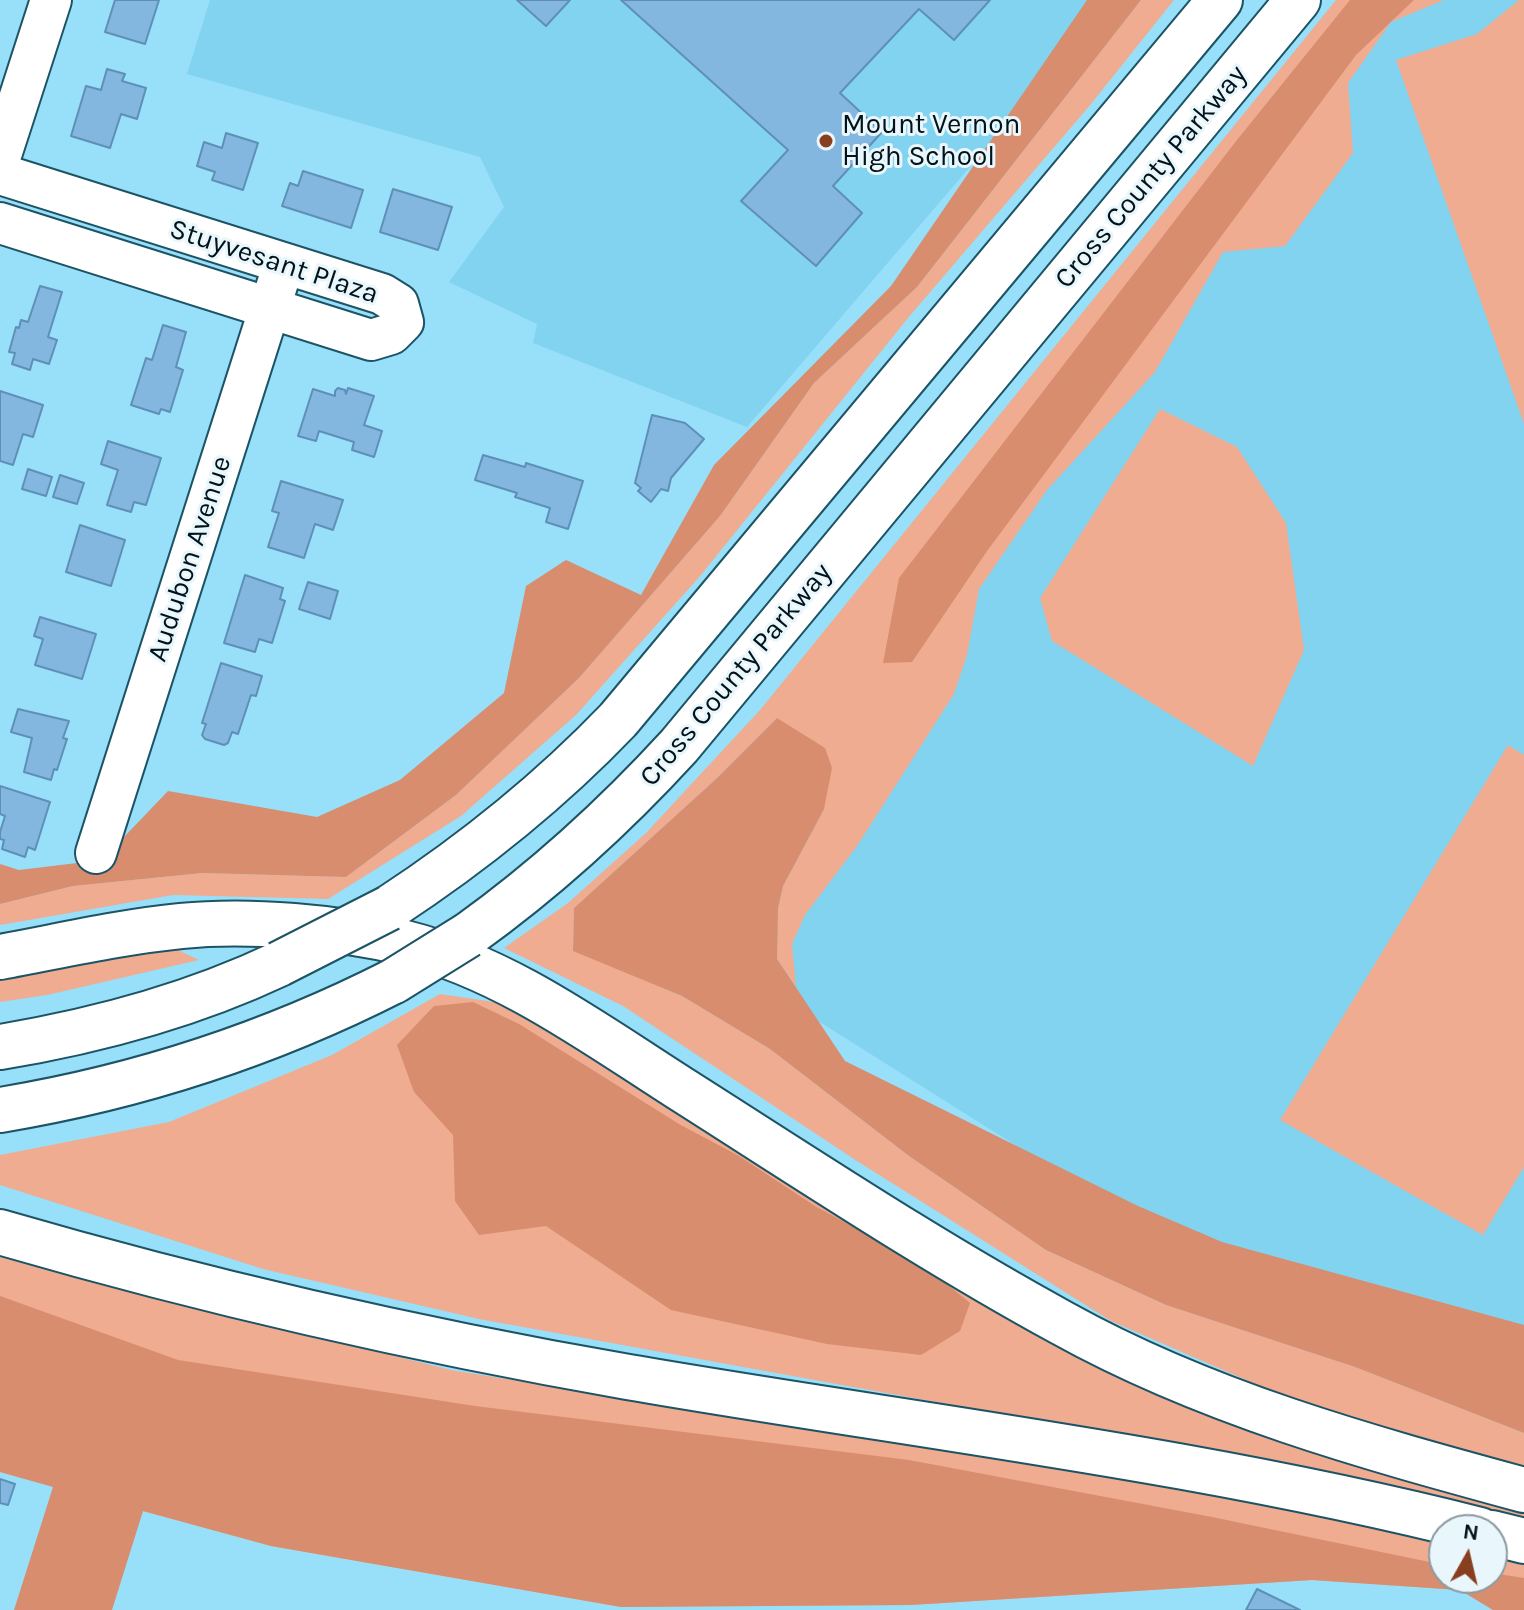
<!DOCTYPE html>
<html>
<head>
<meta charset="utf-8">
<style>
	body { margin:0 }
	#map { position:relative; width:1524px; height:1610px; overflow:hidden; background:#98dff9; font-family:Karla,sans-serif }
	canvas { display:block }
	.north { position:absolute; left:1428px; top:1514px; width:80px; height:80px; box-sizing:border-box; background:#e9f6fb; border:2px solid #8c9ba1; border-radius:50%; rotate:8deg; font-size:22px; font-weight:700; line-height:32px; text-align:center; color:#00131a }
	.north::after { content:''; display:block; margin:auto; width:28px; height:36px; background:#873f1f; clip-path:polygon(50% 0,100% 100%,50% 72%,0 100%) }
</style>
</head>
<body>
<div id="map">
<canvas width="1524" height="1610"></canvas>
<div class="north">N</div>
</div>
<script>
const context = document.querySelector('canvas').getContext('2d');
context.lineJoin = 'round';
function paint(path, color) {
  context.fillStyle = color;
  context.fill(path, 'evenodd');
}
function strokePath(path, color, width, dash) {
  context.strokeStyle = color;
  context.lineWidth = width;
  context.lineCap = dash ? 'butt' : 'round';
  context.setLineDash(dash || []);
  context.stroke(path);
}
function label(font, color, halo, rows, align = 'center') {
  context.font = font + ' Karla,sans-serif';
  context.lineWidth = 6;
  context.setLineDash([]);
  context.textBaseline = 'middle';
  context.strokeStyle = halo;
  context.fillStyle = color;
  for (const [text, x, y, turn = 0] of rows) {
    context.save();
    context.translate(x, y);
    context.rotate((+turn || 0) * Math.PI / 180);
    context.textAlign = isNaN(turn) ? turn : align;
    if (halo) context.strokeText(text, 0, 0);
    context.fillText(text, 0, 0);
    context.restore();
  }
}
paint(new Path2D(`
	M210,0H1113L747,427L533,343L537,324L449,282L504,207L480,157L187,74Z
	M1382,0H1524V1350L1166,1240L645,912Z`), '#82d3f0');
paint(new Path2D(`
	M1141,0H1174L1091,104L908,318L701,575L576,715L461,816L328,899L173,895L0,925V904L73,886L202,873L346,877L456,795L579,678L720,516L814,383L917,287Z
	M1336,0H1444L1391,22L1348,83L1353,153L1285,246L1223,252L1155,372L1047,490L979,589L967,655L954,694L857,846L805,915L792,944L796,987L777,959L778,908L783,886L824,809L777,718L716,779L574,908L573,950L682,996L770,1049L909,1156L1046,1250L1166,1305L1355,1367L1524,1433V1475L1326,1415L1111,1321L857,1161L623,1006L504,948L568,903L646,833L760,710Z
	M1519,0H1524V424L1396,60L1477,34Z
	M1160,409L1237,447L1286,523L1304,650L1253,766L1052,641L1040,598Z
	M1508,745L1524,755V1167L1483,1235L1280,1120Z
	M165,944L199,960L47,995L0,1002V974Z
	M440,994L514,1005L1070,1342L1524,1505V1525L1266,1462L479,1319L263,1269L0,1185V1155L169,1122L332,1055Z
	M0,1257L451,1370L728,1415L1089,1468L1444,1539V1578H1492V1550L1524,1558V1610H1493L1460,1590L1312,1580L911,1605L621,1607L271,1546L0,1472Z`), '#f0ac90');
paint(new Path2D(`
	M1087,0H1141L917,287L814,383L720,516L579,678L456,795L346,877L202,873L73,886L0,904V864L19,870L102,860L168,791L317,817L400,780L504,693L526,586L566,560L641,595L714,465L891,286Z
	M1350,0H1414L1356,55L987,551L912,662L883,663L899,578L1237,140Z
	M777,718L825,748L832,768L824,809L783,886L778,908L777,959L845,1061L1138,1206L1222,1242L1524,1325V1433L1355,1367L1166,1305L1046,1250L909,1156L770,1049L682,996L573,951L574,908L716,779Z
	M473,1002L519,1024L679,1124L739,1156L815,1206L925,1266L970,1303L960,1331L921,1355L827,1344L671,1310L546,1226L479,1235L455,1201L453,1135L414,1092L397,1045L434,1006Z
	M0,1296L178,1360L475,1406L909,1460L1212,1517L1444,1565V1578H1492V1573L1524,1578V1610H1493L1460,1590L1312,1580L911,1605L621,1607L271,1546L143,1511L112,1610H14L53,1487L0,1472Z`), '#d78d6e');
const building = new Path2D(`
	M115,0H159L145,44L105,32Z
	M517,0H570L546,26Z
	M621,0H990L954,40L919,9L840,93L882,132L833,186L862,213L816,266L741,201L788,150Z
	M107,69L125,74L122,81L146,88L137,119L121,114L110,148L71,136L86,86L101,90Z
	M226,133L258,143L243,190L212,180L215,172L197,166L204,142L222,148Z
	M303,171L363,190L351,228L282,206L290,183L298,186Z
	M393,189L452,207L438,250L380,232Z
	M40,286L62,292L48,337L57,340L49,364L33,359L30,370L12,364L15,353L9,352L16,327L19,328L21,320L28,322Z
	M163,325L186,332L176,367L183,370L170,412L161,409L159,414L131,405L146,358L152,360Z
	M338,388L345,390L346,394L348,388L374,396L364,425L382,431L374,457L352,450L354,442L319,431L316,441L298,436L313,389L335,396V391Z
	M0,391L43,405L33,437L23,434L13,465L0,461Z
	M652,415L685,423L704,439L671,478L668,491L661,489L651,502L638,491L641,488L635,483Z
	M108,441L161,458L146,505L134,502L131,512L107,505L118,470L101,464Z
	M483,455L525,467L526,463L583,481L568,529L546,522L550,508L515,497L517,493L475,480Z
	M28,469L52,477L46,496L22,489Z
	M60,475L84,483L77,504L53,497Z
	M281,481L343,500L333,530L315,524L304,558L268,547L279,513L272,511Z
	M80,525L125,540L111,586L66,572Z
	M245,575L283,588L280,599L285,601L272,643L259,639L255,652L224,643Z
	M308,582L338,591L330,619L299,609Z
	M40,617L96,634L82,679L35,665L43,639L34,636Z
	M221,663L262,676L256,696L251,695L238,734L232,732L228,743L224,745L205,739L202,735L206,724L202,723Z
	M18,709L69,721L63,738L67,739L57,770L54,769L51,780L24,772L32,738L11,732Z
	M0,786L50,802L35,850L28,847L25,857L2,849L4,840L0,839V832L5,816L0,814Z
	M0,1479L15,1484L8,1505L0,1503Z
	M1257,1589L1300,1610H1246Z`);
paint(building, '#84b7df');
strokePath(building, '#5e90b7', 2);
const minor = new Path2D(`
	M0,158L51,0
	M0,174L382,294L398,304L403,322L391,334L371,340L0,223
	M96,853L278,282`);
const highway = new Path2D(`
	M389,908C473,853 549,792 618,720L1220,0
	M468,935C546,879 614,817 679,746L1298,0
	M0,957C60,946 120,932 181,926C249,919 339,927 405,943C505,968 592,1032 678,1087C804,1167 930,1251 1062,1323C1206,1403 1366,1447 1524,1490
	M0,1047C97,1031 190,1006 279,964
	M0,1110C139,1087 268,1045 394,981
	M0,1232C206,1292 417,1340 628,1377C913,1426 1200,1459 1480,1530
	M1492,1533L1524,1541`);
strokePath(minor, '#1d5465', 44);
strokePath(highway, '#1d5465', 48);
strokePath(minor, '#fff', 40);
strokePath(highway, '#fff', 44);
const highwayBridge = new Path2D(`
	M279,964L389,908
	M394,981L468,935`);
strokePath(highwayBridge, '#1d5465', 48, []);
strokePath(highwayBridge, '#fff', 44);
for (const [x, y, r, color] of [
	[826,141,8,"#873f1f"]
]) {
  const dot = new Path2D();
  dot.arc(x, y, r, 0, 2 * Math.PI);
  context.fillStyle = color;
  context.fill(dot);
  strokePath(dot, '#e9f6fb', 3);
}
label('28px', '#00131a', '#e9f6fb', [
	["Mount Vernon",842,125],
	["High School",842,157]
], 'left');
label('28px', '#00131a', '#e9f6fb', [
	["Cross County Parkway",1151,177,-50],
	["Stuyvesant Plaza",274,262,18],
	["Audubon Avenue",190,559,-72],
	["Cross County Parkway",736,675,-50]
]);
</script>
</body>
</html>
